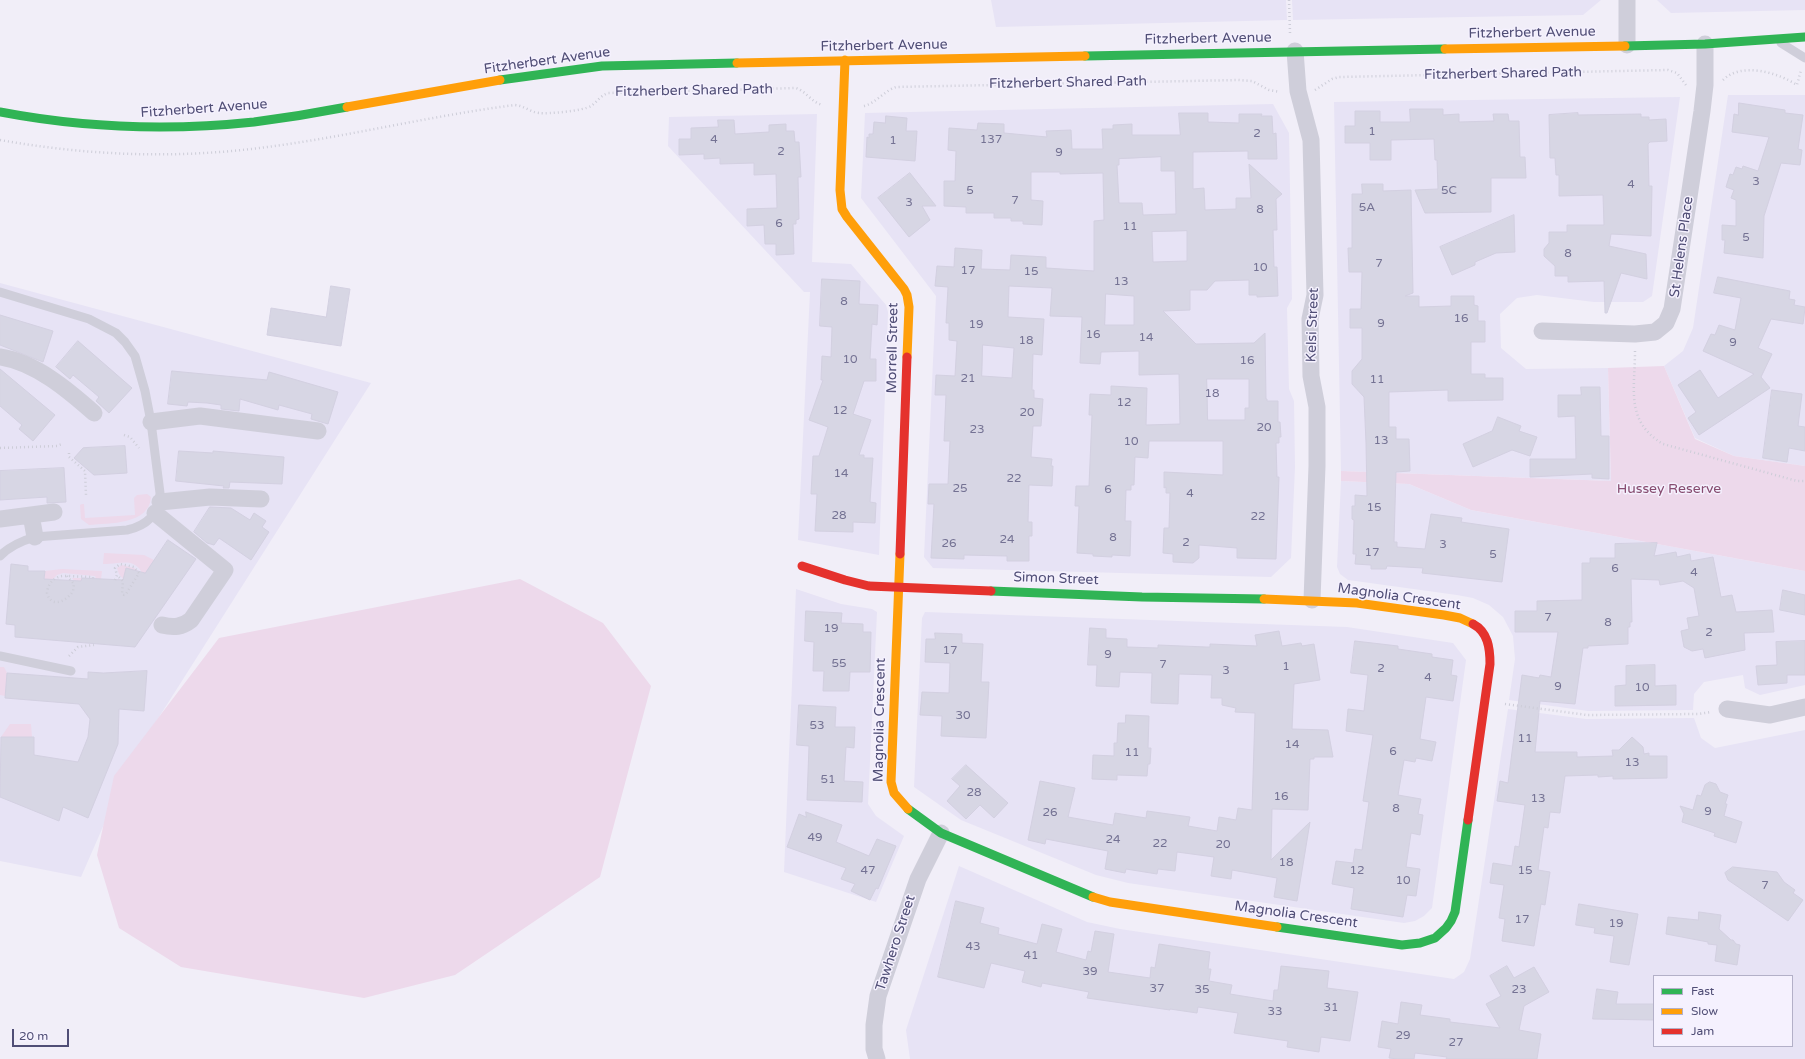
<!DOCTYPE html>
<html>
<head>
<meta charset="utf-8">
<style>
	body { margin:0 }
	#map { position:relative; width:1805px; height:1059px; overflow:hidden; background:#f1eef8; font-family:"Varela Round",sans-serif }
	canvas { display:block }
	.legend { position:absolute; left:1653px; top:975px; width:140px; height:72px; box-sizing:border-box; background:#f5f1fe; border:1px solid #b3b0c8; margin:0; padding:5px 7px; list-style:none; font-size:12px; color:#504e76 }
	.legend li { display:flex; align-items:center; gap:8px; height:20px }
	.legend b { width:20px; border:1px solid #b3b0c8 }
	.scale { position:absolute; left:12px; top:1029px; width:57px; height:18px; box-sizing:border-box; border:2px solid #504e76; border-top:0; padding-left:5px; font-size:12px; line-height:14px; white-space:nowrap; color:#504e76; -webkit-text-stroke:3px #f5f1fe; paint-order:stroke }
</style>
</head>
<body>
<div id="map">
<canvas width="1805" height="1059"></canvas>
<ul class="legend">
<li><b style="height:5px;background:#30b455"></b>Fast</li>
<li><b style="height:5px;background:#ff9f0a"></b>Slow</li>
<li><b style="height:5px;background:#e5322d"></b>Jam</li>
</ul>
<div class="scale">20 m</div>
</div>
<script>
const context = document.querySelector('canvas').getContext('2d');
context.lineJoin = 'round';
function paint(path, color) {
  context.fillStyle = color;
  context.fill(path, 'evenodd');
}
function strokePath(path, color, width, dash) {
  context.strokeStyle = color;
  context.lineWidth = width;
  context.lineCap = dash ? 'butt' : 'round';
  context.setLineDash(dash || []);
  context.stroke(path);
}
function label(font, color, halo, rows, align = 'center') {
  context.font = font + ' "Varela Round",sans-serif';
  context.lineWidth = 3;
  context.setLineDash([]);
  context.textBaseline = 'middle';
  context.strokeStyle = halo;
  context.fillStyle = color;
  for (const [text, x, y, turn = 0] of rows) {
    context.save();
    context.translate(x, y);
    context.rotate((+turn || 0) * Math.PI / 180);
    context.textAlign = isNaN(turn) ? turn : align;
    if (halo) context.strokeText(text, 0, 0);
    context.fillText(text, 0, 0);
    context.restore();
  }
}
paint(new Path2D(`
	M991,0H1286L1287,20L996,27Z
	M1292,0H1601L1583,15L1293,20Z
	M1657,0H1805V10L1671,13Z
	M1728,95H1805V466L1734,456L1695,438L1664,366L1683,351L1693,328Z
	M1680,97L1652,296L1643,302H1594L1537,295L1517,298L1500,314L1501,348L1526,369L1608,368L1611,481L1341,471L1334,102Z
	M1273,104L1289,133L1292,299L1287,308L1289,389L1294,401L1295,467L1291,558L1271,577L933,568L924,557L936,296L861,198L865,113Z
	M817,114L812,262L851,264L886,305L888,312L879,555L798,540L810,292H804L668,146L669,117Z
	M0,283L371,383L133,758L81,877L0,861Z
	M1341,481L1409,484L1471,510L1805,571V685L1760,695L1745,688L1743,675L1704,682L1694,694L1693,710L1588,711L1509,700L1515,659L1513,636L1503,617L1489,605L1473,598L1457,595L1348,580L1340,574L1337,567Z
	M796,589L841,604L872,609L877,612L868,804L876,816L904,836L876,902L784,872Z
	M925,612L1347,627L1453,643L1466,660L1432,908L1424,916L1415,921L1404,923L1128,883L1096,875L961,820L914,787L922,618Z
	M1508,709L1586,719L1694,718L1701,738L1715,748L1805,730V1059H910L906,1030L959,866L1087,922L1120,929L1454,979L1464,972L1470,959ZM1654,976H1792V1046H1654Z`), '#e7e3f5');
paint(new Path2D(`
	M1664,366L1695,439L1734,456L1805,466V571L1471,510L1409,484L1341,481V471L1611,481L1608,368Z
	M147,494L151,497C149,525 109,523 89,525L81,519L80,505L82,504H84L85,518L135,515L134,498L137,495Z
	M104,553L144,555L154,560L119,612L118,579L121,580L122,596L141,575V571C132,557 117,565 103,564Z
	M122,565L134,568L138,571L124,580L119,574L117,568Z
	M62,569L102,571L101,579H96L95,576L63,573L57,575L48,584L76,583L72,578H82L79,608L42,605L45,571Z
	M520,579L603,623L651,686L600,877L455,975L364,998L181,967L119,928L97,855L114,776L219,638Z
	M0,667H4L7,673L5,696L0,695Z
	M10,724H31L32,737H1Z`), '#edd9eb');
const building = new Path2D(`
	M1739,103L1785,110V113L1803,115L1798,149L1802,150L1800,165L1781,163L1764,216L1763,258L1724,253L1725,240H1722V225L1736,226V200L1731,198L1734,190L1726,187L1730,174L1733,175L1736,167L1742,169L1743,166L1758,171L1769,137L1732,132L1734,114L1738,115Z
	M1410,109H1443V115L1459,114V122L1494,121L1493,114H1508L1509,121H1519L1520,157H1525L1526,178H1491V212L1425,213L1415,190L1438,189L1437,160H1435L1434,139L1391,140V160H1370V143H1345V126H1355V111H1380V122H1410Z
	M1179,113H1208V122L1239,123V114H1262L1261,116H1272L1273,134L1276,133L1277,159H1248V151L1193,152V189L1204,188L1205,210L1236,209V198H1251L1249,164L1282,194L1276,199L1277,230H1273L1274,267H1277L1278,296L1257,297V295H1249V280L1215,281L1207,290H1190V310L1163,311L1196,344L1254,343L1265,333L1266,399H1267V401H1278V422H1280L1281,437H1279V443H1276L1277,477H1279L1276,559L1237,558V548L1199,545V558L1193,563L1173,562V554L1163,553L1164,528H1169L1170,493H1166V487L1164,488V472L1223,475V441H1149L1148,458L1135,457L1134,485H1131V490H1126L1125,521H1131L1130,556L1112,555V557L1093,556V554L1077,553L1079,506H1075L1076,486H1089L1092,415H1089L1090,394L1111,395V386L1147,388L1146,425L1180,424L1179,374L1139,375V351L1101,352L1100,364L1080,363L1082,317L1050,316L1052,288L1009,286L1008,317L1044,319L1042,355L1033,354L1032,390H1034V398L1043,399L1041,426H1033L1031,457L1052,459L1051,466H1053L1052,486L1029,485L1028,522H1032V536H1029V561H1007V556L964,555V559L931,558L934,504H928L929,484H948L950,441H944L946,395H935L936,375L955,376L957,341L949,340V323H946L948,287L935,286L937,266L954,267L955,248L982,250L981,269L1010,270L1011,255L1046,257V268L1094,271V221L1104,220L1103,173L1060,174V172H1031V200L1043,201L1042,225L1023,224V221H1011V218H994V213H966V207L944,206V181H955L956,151L948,150L949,128L977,130L978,123L1004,124V133L1047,137L1046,131L1071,130L1072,149H1103L1102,129H1113V125L1132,124V135H1180ZM1161,157V171H1175L1176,214L1143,215L1142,203H1119L1117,165H1119V159ZM1187,231V261L1153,262L1152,232ZM1106,294L1134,296V325H1105ZM983,345L1014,348L1012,378L982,376ZM1207,379H1249V408H1245V420H1208Z
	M1578,113V115L1641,114V117H1649V120L1666,119L1667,141L1650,142L1648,144L1649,186H1652L1651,236L1611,234L1609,246L1646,254L1647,279L1621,273L1607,313H1605L1604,281L1568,282V276H1555V266L1544,256V249L1549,243V232H1567V225H1604L1603,195L1559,196V175H1556L1555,158H1550L1549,115Z
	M886,116L907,118L906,131H917L915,161L866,157L867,137L869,138V134H873L874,122L885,123Z
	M718,120H734L735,134L769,132V125L786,124V131H794L795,142H799L801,177H798L799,219L796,220V224H793L794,254L776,255V244H765L764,225L747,226V209L777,208L776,174L754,175V163L720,164V158L704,159V154L679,155V139H691V128L718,127Z
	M910,173L936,206H922L930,220L909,237L878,198Z
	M1362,184H1383V191L1411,190L1413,293L1405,296H1419V307L1451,306V296H1474V305L1478,306V321H1485V342H1471V374H1485V378H1503V400L1448,401V390L1389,392V427H1396V439H1409L1410,471L1396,472L1394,542H1397V547L1425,549L1431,514L1462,518L1461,522L1509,529L1502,582L1422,573L1423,568L1387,566L1386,569H1371V565L1355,564L1356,554H1353L1354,520L1352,519V506H1355V495L1367,496L1366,443L1364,397L1352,384V371L1362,359V328H1350V309H1361L1362,272H1349L1348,248H1352V194H1362Z
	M1514,215L1515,252L1496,253L1475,262V265L1452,275L1440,247Z
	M1718,277L1790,291L1789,299L1795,300L1794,305L1805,307V308L1803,324L1771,319L1758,348L1772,354L1761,377L1770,388L1699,435L1688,418L1696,412L1678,385L1700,370L1718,398L1754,374L1703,351L1711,334L1715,335L1719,325L1735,330L1741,298L1714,293Z
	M822,279L860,281L859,304L878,305L877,325L872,324L870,359H876V381H864L853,414L871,420L859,455H864V458H873L870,502L876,503L875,523L853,522V532L815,531L817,494H811L813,456H819L828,427L809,420L823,380H821L822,356L831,357L832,327L820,326Z
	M331,286L350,289L341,346L267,335L271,308L326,317Z
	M0,315L53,331L43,362L0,345Z
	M78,341L132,388L109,413L96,401L99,397L73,375L70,379L56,367Z
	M0,369L55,415L33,441L19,429L22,425L0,406Z
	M172,371L267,380L269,372L338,392L328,424L311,419L312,414L279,405L278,410L240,399L239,411L221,409V405L207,403L188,402L187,406L168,404Z
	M1581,387H1600L1601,436H1609V479L1592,478V474L1530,477V459H1576L1575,416L1558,417V395H1581Z
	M1772,390L1802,394L1798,426L1805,427V451L1789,448L1787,462L1763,458Z
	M1498,417L1521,426L1519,431L1537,437L1530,456L1512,450L1473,467L1463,444L1492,431Z
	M125,446L127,473L94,475L74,458L83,448Z
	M179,451L213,453V451L284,457L282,484L230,482L229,488H223L224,486L176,481Z
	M64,468L66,502L47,503V497L0,500V471Z
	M210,507L231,508L250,520L254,513L266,521L262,527L269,532L251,560L219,538L214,545L207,543L194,532Z
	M168,540L196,559L135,647L15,637V625L6,624L11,564L28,566V571H45L44,579L81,581L82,578L123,580L126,568L145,573Z
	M1657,543L1654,556L1676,552L1677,557L1690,554L1691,561L1713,557L1721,597L1732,595L1736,612L1772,610L1774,632L1744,633L1745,650L1705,658L1703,649L1692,651L1684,647L1681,631L1689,629L1687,618L1699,616L1694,588L1683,581L1660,585L1659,580L1631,579L1632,622H1630V627H1628V644L1588,646V648H1583L1575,704L1540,701L1535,752H1577V757L1613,756L1612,750H1619L1632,737L1643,747L1644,754L1649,753V756H1667V778L1613,779V776L1598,777V775L1565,776L1560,813L1550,812L1548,828L1544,827L1538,870L1550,872L1545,905L1541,904L1534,946L1502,941L1505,919L1499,918L1504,885L1490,883L1493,863L1512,866L1515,846L1519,847L1525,805L1497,801L1500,781L1508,783L1522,675L1539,678L1540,675L1551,677L1558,632H1515V611H1537V601L1582,600V563H1590V558H1615V544Z
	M1783,590L1805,595V615L1780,610Z
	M806,611L842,613L841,623L863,624V632H871L870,672H850L849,691H823L824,671H813L814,642L805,641Z
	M1090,628L1106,629V638L1127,639V647L1158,648V645L1206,647H1210V644L1257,646L1255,635L1279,631L1282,646L1301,643L1302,646L1314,644L1320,680L1294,684L1292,729L1328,730L1333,757H1314V759H1310L1308,810L1272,809L1271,860L1310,822L1297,901L1274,897L1277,878L1232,870L1231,879L1211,876L1214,857L1177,852L1175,871L1158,869L1157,874L1126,869L1125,873L1105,869L1108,851L1046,839L1045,844L1028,840L1040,781L1075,788L1068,817L1113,825L1115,813L1146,818L1147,811L1190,817L1188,826L1217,831L1219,817L1236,820L1238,808L1252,810L1255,713L1235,712L1236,708L1222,705V698H1211L1212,675L1179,674L1178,704L1151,703L1152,673L1120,672L1119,687L1096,686L1097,665H1088Z
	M935,633L962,634V643L983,644L981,682H989L986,738L941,736L942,716L920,715L922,692L949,693L950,663L925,662L926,639H935Z
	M1355,641L1398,646V649L1432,654V657L1453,660L1451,675L1457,676L1453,701L1426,697L1420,739L1436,742L1432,761L1416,758L1415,762L1404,760L1398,795L1421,799L1418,814L1423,815L1420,835L1411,833L1406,867L1420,869L1416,896L1407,895L1403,917L1351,909L1354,888L1332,884L1336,861L1353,863L1355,849L1362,850L1369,802L1363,801L1373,735L1346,731L1348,709L1364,711L1368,675L1351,673Z
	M1805,641V675H1787V683L1758,685L1756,666L1777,665L1776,642Z
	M1655,665V686L1676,685V705L1615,706V686L1626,685V666Z
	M147,671L144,711L119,709L118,744L88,818L63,807L59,821L0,797L1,737H34V755L78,762L88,737L90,719L79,704L5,698L7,673L88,679V672L103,673Z
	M799,705L836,707L835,727H855L854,748L846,747L844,781L863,782L862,802L807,800L809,746L797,745Z
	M1126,715L1149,716L1148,748H1151L1150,764H1148L1147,776L1117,775V780L1092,779L1093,755L1114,756V743H1117L1118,723H1125Z
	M966,765L1008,803L994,818L980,805L966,819L947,801L960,786L952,779Z
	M1710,782L1716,784L1720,792L1728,795L1725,804H1727L1724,816L1742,822L1736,843L1714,836L1715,833L1682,822L1684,814L1680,806L1693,810L1697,795L1701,796L1705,785Z
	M806,812L842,825L836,842L869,856L877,839L896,846L878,889L876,888L870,900L851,891L855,884L841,879L846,868L787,847L799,814L806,817Z
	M1733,867L1777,872L1784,882L1795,890L1793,893L1803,900L1788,921L1728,880L1725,873Z
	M956,901L984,908L980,923L999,928L998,934L1037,944L1042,924L1062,929L1056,952L1086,960L1088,951L1091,952L1095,931L1114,934L1108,972L1150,978L1151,967L1155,968L1159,944L1210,952L1208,969H1211L1209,981L1232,985L1230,994L1273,1001L1274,990H1278L1281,966L1329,971L1327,988L1358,992L1350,1041L1321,1037L1319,1052L1287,1047L1288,1041L1234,1033L1238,1013L1198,1007L1197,1013L1170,1009V1010L1087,998L1089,992L1042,983L1041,987L1022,982L1025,971L991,963L984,988L938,977Z
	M1579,904L1638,914L1629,965L1610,962L1614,936L1594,933L1595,928L1576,925Z
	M1699,912L1721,915L1719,929L1731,940H1733L1736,944L1740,945L1737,965L1715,961L1717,945L1708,944V942L1666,934L1668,917L1698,920Z
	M1507,966L1514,978L1534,967L1549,992L1524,1006L1519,1030L1541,1034L1537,1059H1446L1447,1057L1415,1053L1414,1059H1398L1389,1058L1391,1049L1378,1047L1382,1021L1398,1024L1401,1002L1422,1005L1420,1015L1450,1019V1022L1500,1028L1486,1004L1501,996L1490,976Z
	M1597,989L1618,992L1616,1004H1654V1020L1593,1019Z`);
paint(building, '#d7d6e4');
strokePath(building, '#d3d0e1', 1);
strokePath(new Path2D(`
	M1289,0L1290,33
	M1723,80C1741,62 1777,72 1797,85L1801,70
	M1315,90L1332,79L1339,77L1668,70L1677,73L1686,85
	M864,106C876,103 884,91 896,87L1238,80L1252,81L1269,90L1280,92
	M0,140C68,152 136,157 205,153C310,147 412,118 515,105C525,106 530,112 539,113C548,114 583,111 591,106C597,102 600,96 608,93L796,88C807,92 812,103 823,105
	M1635,351C1635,390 1625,421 1663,444L1797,481H1805
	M124,435L130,437L139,448
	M0,448L57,446L62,444
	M69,453V457L85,471L86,495
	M67,576L74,584L73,591C67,601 51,609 47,593C48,582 56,575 67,576L93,577V578
	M115,580L117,575L115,568L120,564L134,567L139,573L126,594L124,595L122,594L123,581L117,575
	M69,656L78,647L94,645
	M1505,704L1587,715L1698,714L1711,712`), '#cdcdd8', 2.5, [1, 3]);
strokePath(new Path2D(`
	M1781,43L1805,58
	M0,292L89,319L116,333L125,342L135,356L145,391L151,422L160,493C160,514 146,526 127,530L35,537C21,541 10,546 0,556
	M0,656L71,671`), '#cfceda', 9);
strokePath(new Path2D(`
	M1627,0V45
	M1295,51L1298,91L1311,140L1315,295L1310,319L1311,376L1317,407V466L1312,600
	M1542,331L1635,334L1655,332L1666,323L1672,309L1702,111L1705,85V44
	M0,357C35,362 68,390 94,413
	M151,422L200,416L318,431
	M160,502L210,497L261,499
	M155,513L225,570L191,620C182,627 174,628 162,625
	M31,515L35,537
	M0,519L54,512
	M1727,709L1770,715L1805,707
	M877,1059L874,1049V1025L878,996L918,879L941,833`), '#cfceda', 17);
strokePath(new Path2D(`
	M1625,46L1705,44L1805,37
	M1085,56L1445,49
	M500,80L602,66L737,63
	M0,112C84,128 169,131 254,122C285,118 316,113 347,107
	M991,591L1142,597L1264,599
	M908,809L941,833L1093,897
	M1277,927L1402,945L1420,943L1435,938L1446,928L1451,921L1455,912L1468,820`), '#30b455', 9);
strokePath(new Path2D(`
	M1445,49L1625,46
	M845,60L840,190L842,209L847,217L904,289L907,295L909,307L907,357
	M737,63L1085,56
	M347,107L500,80
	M900,554L891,782L894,793L908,809
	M1264,599L1357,603L1444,615L1460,618L1473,624
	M1093,897L1110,902L1277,927`), '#ff9f0a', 9);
strokePath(new Path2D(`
	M900,554L907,357
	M802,566L845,580L869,586L991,591
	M1468,820L1490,664C1490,648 1488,632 1473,624`), '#e5322d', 9);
label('12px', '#747293', null, [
	["1",1372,132],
	["2",1257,134],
	["4",714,140],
	["137",991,140],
	["1",893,141],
	["2",781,152],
	["9",1059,153],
	["3",1756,182],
	["4",1631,185],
	["5",970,191],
	["5C",1449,191],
	["7",1015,201],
	["3",909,203],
	["5A",1367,208],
	["8",1260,210],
	["6",779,224],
	["11",1130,227],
	["5",1746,238],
	["8",1568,254],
	["7",1379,264],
	["10",1260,268],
	["17",968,271],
	["15",1031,272],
	["13",1121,282],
	["8",844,302],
	["16",1461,319],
	["9",1381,324],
	["19",976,325],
	["16",1093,335],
	["14",1146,338],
	["18",1026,341],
	["9",1733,343],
	["10",850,360],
	["16",1247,361],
	["21",968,379],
	["11",1377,380],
	["18",1212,394],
	["12",1124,403],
	["12",840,411],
	["20",1027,413],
	["20",1264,428],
	["23",977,430],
	["13",1381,441],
	["10",1131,442],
	["14",841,474],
	["22",1014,479],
	["25",960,489],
	["6",1108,490],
	["4",1190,494],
	["15",1374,508],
	["28",839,516],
	["22",1258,517],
	["8",1113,538],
	["24",1007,540],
	["2",1186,543],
	["26",949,544],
	["3",1443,545],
	["17",1372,553],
	["5",1493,555],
	["6",1615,569],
	["4",1694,573],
	["7",1548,618],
	["8",1608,623],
	["19",831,629],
	["2",1709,633],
	["17",950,651],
	["9",1108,655],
	["55",839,664],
	["7",1163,665],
	["1",1286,667],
	["2",1381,669],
	["3",1226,671],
	["4",1428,678],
	["9",1558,687],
	["10",1642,688],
	["30",963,716],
	["53",817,726],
	["11",1525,739],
	["14",1292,745],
	["6",1393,752],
	["11",1132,753],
	["13",1632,763],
	["51",828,780],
	["28",974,793],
	["16",1281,797],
	["13",1538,799],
	["8",1396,809],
	["9",1708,812],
	["26",1050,813],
	["49",815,838],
	["24",1113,840],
	["22",1160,844],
	["20",1223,845],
	["18",1286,863],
	["47",868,871],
	["12",1357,871],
	["15",1525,871],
	["10",1403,881],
	["7",1765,886],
	["17",1522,920],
	["19",1616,924],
	["43",973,947],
	["41",1031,956],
	["39",1090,972],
	["37",1157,989],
	["35",1202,990],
	["23",1519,990],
	["31",1331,1008],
	["33",1275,1012],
	["29",1403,1036],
	["27",1456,1043]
]);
label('14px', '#504e76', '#f5f1fe', [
	["Fitzherbert Avenue",1532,33,-1],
	["Fitzherbert Avenue",1208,39,-1],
	["Fitzherbert Avenue",884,46,-1],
	["Fitzherbert Avenue",547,61,-8],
	["Fitzherbert Shared Path",1503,74,-1],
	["Fitzherbert Shared Path",1068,83,-1],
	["Fitzherbert Shared Path",694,91,-1],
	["Fitzherbert Avenue",204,109,-4],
	["St Helens Place",1682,247,-82],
	["Kelsi Street",1313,325,-88],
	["Morrell Street",893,348,-89],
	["Simon Street",1056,579,2],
	["Magnolia Crescent",1399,597,8],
	["Magnolia Crescent",880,720,-89],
	["Magnolia Crescent",1296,915,8],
	["Tawhero Street",896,943,-72]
]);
label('14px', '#874c70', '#f5f1fe', [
	["Hussey Reserve",1669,489]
]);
</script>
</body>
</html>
